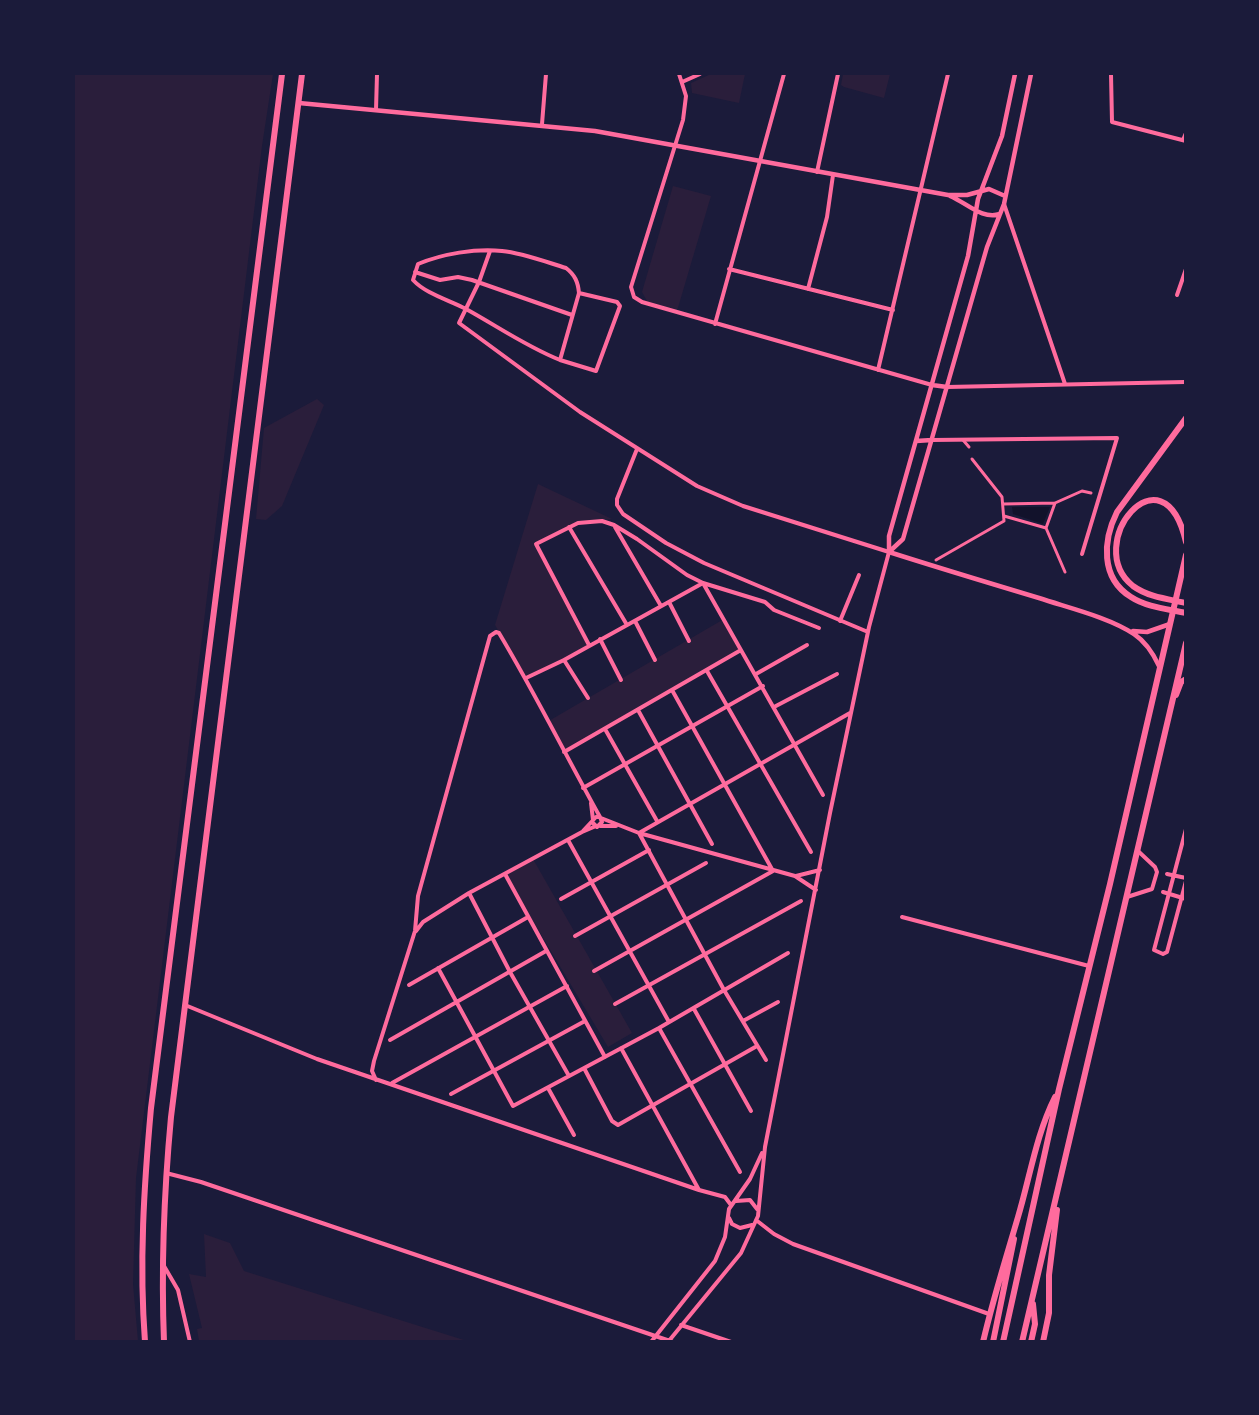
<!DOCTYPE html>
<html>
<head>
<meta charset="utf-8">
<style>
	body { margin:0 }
	#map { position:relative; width:1259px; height:1415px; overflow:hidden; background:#1b1b3a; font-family:Karla,sans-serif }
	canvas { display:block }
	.frame { position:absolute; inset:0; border:75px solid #1b1b3a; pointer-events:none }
</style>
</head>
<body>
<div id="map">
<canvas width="1259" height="1415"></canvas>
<div class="frame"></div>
</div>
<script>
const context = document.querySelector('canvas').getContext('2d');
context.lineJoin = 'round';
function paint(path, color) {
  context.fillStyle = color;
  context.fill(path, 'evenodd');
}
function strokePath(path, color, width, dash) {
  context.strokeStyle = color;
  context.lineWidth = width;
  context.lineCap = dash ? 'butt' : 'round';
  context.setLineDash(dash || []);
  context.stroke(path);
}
paint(new Path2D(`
	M74,74H273L262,146L136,1178L133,1284L138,1341H74Z
	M711,74H745L739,103L692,93L691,83Z
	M843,74H890L884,98L844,87L841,85Z
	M673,186L711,196L677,311L648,303L642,292Z
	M317,399L324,405L282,506L266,520L256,519L264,428Z
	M538,484L612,519L578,523L536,544L589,645L526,678L495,625Z
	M724,619L741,650L564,752L547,722Z
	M533,859L632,1033L608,1047L505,874Z
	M204,1234L230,1243L244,1271L467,1341H199L197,1329L202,1328L189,1274L206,1277Z`), '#2a1e3b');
paint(new Path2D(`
	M1012,507H1050L1043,524L1013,514Z`), '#12122b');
strokePath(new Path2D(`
	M963,440L969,447
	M1003,504L1055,503L1082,491L1091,493
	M1004,516L1046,528L1065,572
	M1046,528L1055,503
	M936,560L1004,521L1002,497L972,459`), '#ff6b9d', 3);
strokePath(new Path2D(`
	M679,74L686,96L683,120L631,287L634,297L642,302L932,385
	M1111,74L1112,122L1186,141
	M682,82L700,74
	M376,110L377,74
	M542,124L546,74
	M1183,140L1186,133
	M817,172L838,74
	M1004,204L1065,384
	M490,251L479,282L459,323L580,412L697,486L743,506L889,552L869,627L830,813L765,1147L758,1216L741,1253L668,1342
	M729,269L893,310
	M415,272L440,280L458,277L472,280L572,315
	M808,289L827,217L833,175
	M579,293L617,302L620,306L596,371L560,360Z
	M1177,295L1186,269
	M715,324L784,74
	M560,360C527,347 497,326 466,309C449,300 426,294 413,280L418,264C442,254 476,248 502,251C523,253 546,262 566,268C575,275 578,282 579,293
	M878,370L948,74
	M947,387L1185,382
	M932,440L1117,438L1082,554
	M637,449L617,499V505L623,514L666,543L704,563L868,632
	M569,527L627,625
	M615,527L661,606
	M669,602L689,641
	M635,621L655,660
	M840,621L859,575
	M600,639L621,680
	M589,645L536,544L578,523L602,521L614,525L637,539L687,575L703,583L765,602L774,610L819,628
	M564,660L588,698
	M707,671L811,852
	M756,674L807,645
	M526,678L564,660L703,583L823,795
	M774,707L837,674
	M638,710L712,844
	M605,729L657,821
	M564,752L741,650
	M583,788L763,686
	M591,803L593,820
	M601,818L639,833L795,876L816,890
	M600,826H616
	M1186,829L1154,950L1163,954L1167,952L1186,881
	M583,831L596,817H600L602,822L597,827L592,822
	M568,840L669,1022
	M505,874L605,1057
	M1167,874L1186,878
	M796,876L820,870
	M1163,892L1186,899
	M469,893L510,972L569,1076
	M1127,897L1152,889L1157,872L1155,867L1138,851
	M561,899L649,850
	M902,917L1089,966
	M416,931L423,922L469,893L582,832L596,826
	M575,936L706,863
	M438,968L513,1106L659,1028L788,953
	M594,971L773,871L672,690
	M409,985L528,917
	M615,1004L801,901
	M185,1005L317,1059L699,1190L725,1197L731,1205
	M694,1009L751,1111
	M743,1021L778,1002
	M659,1028L740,1172
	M390,1040L546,951
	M621,1048L699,1190
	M766,1060L724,990L639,833L850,713
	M584,1068L612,1121L618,1125L757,1046
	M376,1080L372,1071L374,1061L415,931L418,896L490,636L496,632L499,633C535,693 566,756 600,817
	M392,1083L567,986
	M548,1088L574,1135
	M451,1094L585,1021
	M166,1173L201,1182L673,1342
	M736,1201L750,1200L757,1209
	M729,1218L732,1224L740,1228L752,1225
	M756,1220L774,1234L793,1244L989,1314
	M164,1266L178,1290L190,1342
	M681,1325L731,1342
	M651,1342L715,1261L725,1237L729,1209L750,1179L762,1153`), '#ff6b9d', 4);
strokePath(new Path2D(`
	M299,103L595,131L948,195H967L989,189L1005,196
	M950,196C967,203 982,220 1000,214
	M932,385L947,387
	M916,441L932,440
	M889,552L903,539L987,247L1004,204L1031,74
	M889,552V536L968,256L978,199L1002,136L1015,74
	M889,552C939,568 989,583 1039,598C1069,608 1108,617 1134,634C1146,642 1153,653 1159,666
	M1133,631L1147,632L1170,624`), '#ff6b9d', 4.5);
strokePath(new Path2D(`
	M1186,418L1117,512C1103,540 1100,578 1131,597C1146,607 1168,609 1186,613
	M1186,542C1163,443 1081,545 1133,586C1148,597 1168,599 1186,603
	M1176,695L1181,682L1186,679
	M145,1342C139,1263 144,1186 151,1108L282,74
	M164,1342C161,1266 164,1192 171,1117L302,74`), '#ff6b9d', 6);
strokePath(new Path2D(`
	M983,1342C993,1299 1006,1258 1018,1217C1030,1177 1036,1135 1055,1097
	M993,1342L1014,1239
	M1003,1342L1059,1089L1110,884L1186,555
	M1022,1342L1186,643
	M1031,1342L1035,1324L1033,1304
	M1043,1342L1049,1313V1275L1057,1210`), '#ff6b9d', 6);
</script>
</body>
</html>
